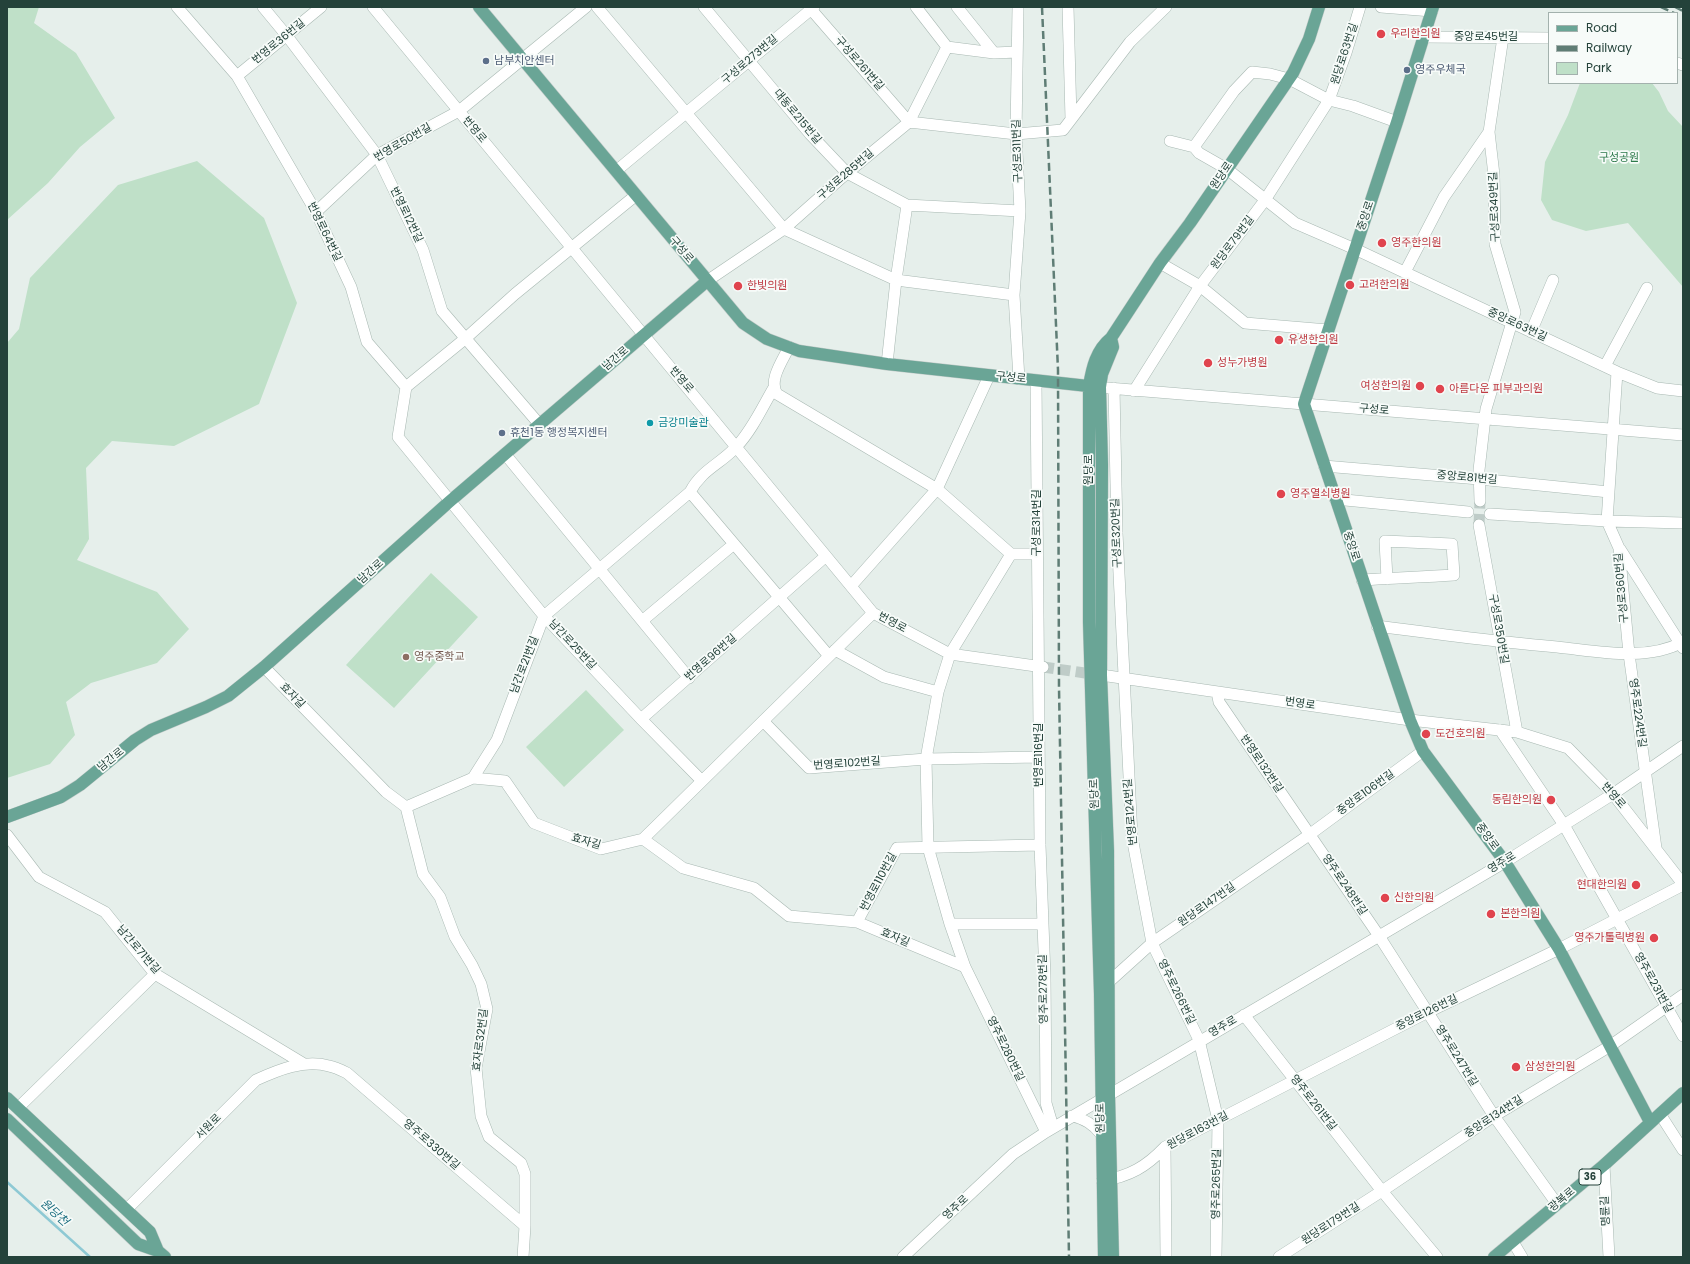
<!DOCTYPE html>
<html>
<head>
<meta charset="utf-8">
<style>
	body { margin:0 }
	#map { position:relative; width:1690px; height:1264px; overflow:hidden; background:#e6efeb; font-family:Poppins,sans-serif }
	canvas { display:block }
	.frame { position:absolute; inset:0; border:8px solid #24423a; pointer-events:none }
	.legend { position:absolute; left:1548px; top:12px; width:130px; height:72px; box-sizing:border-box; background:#f7fbf9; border:1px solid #a3b1ad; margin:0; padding:5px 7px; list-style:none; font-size:12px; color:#24423a }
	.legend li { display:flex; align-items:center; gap:8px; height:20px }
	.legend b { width:20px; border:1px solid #a3b1ad }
</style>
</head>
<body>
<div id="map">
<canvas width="1690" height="1264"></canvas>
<div class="frame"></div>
<ul class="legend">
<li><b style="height:5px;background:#6aa596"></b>Road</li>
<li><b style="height:5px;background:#5f7d75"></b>Railway</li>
<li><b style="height:11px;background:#bfe0c8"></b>Park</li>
</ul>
</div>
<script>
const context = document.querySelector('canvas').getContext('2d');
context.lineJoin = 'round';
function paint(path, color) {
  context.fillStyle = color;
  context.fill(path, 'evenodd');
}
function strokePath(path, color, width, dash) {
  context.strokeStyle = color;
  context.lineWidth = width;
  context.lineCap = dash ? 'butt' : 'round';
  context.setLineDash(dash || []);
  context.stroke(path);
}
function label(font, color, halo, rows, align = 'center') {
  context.font = font + ' Poppins,"Noto Sans KR",sans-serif';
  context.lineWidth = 3.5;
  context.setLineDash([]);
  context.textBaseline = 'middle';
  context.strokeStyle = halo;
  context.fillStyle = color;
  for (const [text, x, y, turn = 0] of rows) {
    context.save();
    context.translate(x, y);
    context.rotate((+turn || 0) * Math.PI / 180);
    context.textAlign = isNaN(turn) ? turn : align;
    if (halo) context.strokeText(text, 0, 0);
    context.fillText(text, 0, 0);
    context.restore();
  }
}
paint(new Path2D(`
	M7,7H39L34,23L76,53L115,118L80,147L48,183L7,220Z
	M1580,83H1652L1659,92L1668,111L1683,127V287L1628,223L1586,231L1552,220L1541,200L1545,162L1568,115Z
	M197,161L264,218L297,303L259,404L174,446L112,441L86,468L89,539L77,560L157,592L189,629L157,663L91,683L66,702L75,735L50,764L7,778V343L19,329L30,278L118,185Z
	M431,573L478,617L394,708L346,665Z
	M586,690L624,730L564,787L526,747Z`), '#bfe0c8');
strokePath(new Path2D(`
	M7,1182L90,1257`), '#8ec9d4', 2.5);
strokePath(new Path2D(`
	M1479,525L1480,501
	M1043,667L1099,675`), '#bfccc8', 11, [11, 5.5]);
const minor = new Path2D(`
	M177,7L237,76L316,212L351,287L367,342L406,387L398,437L544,616L641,719L702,781
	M263,7L287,36L377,155L423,250L442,311L540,425
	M373,7L873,613L950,654L1043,667
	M597,7L784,229L896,280L1014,295
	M704,7L810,134L847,173L907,205L1020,211
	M809,7L909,122L1016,134L1063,130L1130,42L1166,7
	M916,7L947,47
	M957,7L994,53
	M1018,7L1016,134L1020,211L1014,295L1019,379
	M1068,7L1071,119
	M1381,7L1432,11
	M1423,37L1549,38
	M947,47L994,53L1017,52
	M1677,63L1683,65
	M237,76L321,7
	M1170,141L1194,147L1199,153L1227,169L1295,223L1355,249L1617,372L1657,388L1683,391
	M1194,147L1234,91L1252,72L1270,74L1289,79L1329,100L1353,106L1397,122
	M616,171L814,7
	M316,212L377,155L459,111L586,7
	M1160,263L1200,286L1245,323L1328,330
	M1405,272L1444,197L1489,132
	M707,281L784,229L847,173L909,122L947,47
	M1531,332L1553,280
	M789,347C783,360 768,380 777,394L937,489L1011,554H1037
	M887,364L896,280L907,205
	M1605,366L1647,288
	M1617,372L1607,521L1619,548L1629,654L1656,848
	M1036,381L1040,845L1045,977L1046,1103L1051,1120L1046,1132
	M406,387L466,338L515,294L635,196
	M1108,388L1683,435
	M1114,388L1117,533L1132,837L1152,943L1199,1040L1218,1120L1216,1257
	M1134,391L1200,286L1265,200L1329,100L1346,53L1360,7
	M505,454L689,678
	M1324,466L1479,479L1609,492
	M690,492L829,656
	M1335,499L1468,512
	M1480,501L1479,470L1486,409L1515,312L1495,244L1494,175L1489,132L1503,37
	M1490,514L1607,521L1683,523
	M1479,525L1517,732
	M1620,549L1683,648
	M1011,554L950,654L938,692L926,759L928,847L950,924L965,967L1046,1132
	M1362,580C1393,578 1423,577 1454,575L1452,544L1385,541L1387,579
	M851,586L937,489L989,376
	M642,621L734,544
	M1377,626C1437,634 1497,642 1557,647C1597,651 1645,662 1683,642
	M835,650L884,677L938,692
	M264,667L386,792L406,807L473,778L505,781L534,823L601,849L643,839L683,868L754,888L789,916L857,922L965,967
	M1101,675L1410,720L1517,732L1568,748L1613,794L1683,884
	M1217,692L1219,702L1379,936L1494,1116L1557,1204
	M641,719L826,556
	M763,721L809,768L926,759L1039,757
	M1500,730L1564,825L1683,1036
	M473,778L497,740L544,616L690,492C702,469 721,464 737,446C752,430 762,408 773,389
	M406,807L423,874L440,897L455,937L472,965L481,984L487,1009L476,1068L481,1116L489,1137L521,1163L525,1174V1226
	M7,835L39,877L105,912L155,974L304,1064
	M643,839L873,613
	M857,922L897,848L1040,845
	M950,924H1042
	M1110,981L1152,943L1309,835L1423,751
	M1244,1015L1382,1191L1437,1257
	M22,1104L155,974
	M1660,1114L1683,1150
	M1072,1116C1085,1119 1093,1124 1101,1134
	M1165,1147L1166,1257
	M1604,1165L1609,1257
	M1102,1181C1130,1176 1146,1167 1165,1147L1428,1012L1559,949L1683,885
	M126,1210L256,1080C278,1070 304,1059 329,1066C335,1067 341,1070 347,1073L525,1226L523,1257
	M1513,1242L1522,1257
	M903,1257L1013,1154L1046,1132L1505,862L1613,794L1683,746
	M1279,1257L1382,1191L1494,1116L1610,1046L1683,995`);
const major = new Path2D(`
	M479,7L743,323L767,339L799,351L887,364L1097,387
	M1433,7L1397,122L1304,404L1410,720L1423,751L1505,862L1559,949L1650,1122
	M1111,338L1113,347L1102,374L1100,387L1102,465L1101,675L1108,851L1109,1095L1113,1257
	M7,817L61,797L80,785L135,740L151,730L206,707L228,696L264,667L449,502L707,281
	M7,1098L150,1232L158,1251
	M7,1119L138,1244L158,1251L165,1257
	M1104,1257L1100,994L1089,622V386C1092,368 1096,350 1111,338L1160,263L1190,223L1293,73L1309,39L1319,7
	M1494,1257L1604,1165L1683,1093`);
strokePath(minor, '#a8b8b2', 12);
strokePath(major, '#c2cac8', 13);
strokePath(minor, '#fff', 11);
strokePath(major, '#6aa596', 12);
strokePath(new Path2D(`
	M1042,7L1058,370L1059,688L1069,1257
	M1661,7L1674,13
	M1675,7L1683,11`), '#5f7d75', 2.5, [8, 4]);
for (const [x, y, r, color] of [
	[1381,34,5,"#e0444e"],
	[486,61,4,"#5c6f8a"],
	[1407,70,4,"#5c6f8a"],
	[1382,243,5,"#e0444e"],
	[1350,285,5,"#e0444e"],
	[738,286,5,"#e0444e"],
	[1279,340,5,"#e0444e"],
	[1208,363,5,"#e0444e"],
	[1420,386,5,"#e0444e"],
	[1440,389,5,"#e0444e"],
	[650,423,4,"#0f9aa8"],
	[502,433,4,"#5c6f8a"],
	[1281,494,5,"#e0444e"],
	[406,657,4,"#8d6e63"],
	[1426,734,5,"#e0444e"],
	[1551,800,5,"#e0444e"],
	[1636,885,5,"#e0444e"],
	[1385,898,5,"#e0444e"],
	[1491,914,5,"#e0444e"],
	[1654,938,5,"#e0444e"],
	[1516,1067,5,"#e0444e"]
]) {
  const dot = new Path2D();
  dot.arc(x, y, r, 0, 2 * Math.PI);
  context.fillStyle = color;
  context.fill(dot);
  strokePath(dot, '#f7fbf9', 1.5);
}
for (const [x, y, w] of [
	[1590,1177,22]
]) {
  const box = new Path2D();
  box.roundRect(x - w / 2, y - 8, w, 16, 3);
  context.fillStyle = '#f7fbf9';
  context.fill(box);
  strokePath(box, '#24423a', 1);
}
label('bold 10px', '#24423a', null, [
	["36",1590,1177]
]);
label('11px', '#be3a42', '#f7fbf9', [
	["우리한의원",1390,34],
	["영주한의원",1391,243],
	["고려한의원",1359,285],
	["한빛의원",747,286],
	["유생한의원",1288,340],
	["성누가병원",1217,363],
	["여성한의원",1411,386,"right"],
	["아름다운 피부과의원",1449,389],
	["영주열쇠병원",1290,494],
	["도건호의원",1435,734],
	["동림한의원",1542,800,"right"],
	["현대한의원",1627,885,"right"],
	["신한의원",1394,898],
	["본한의원",1500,914],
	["영주가톨릭병원",1645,938,"right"],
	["삼성한의원",1525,1067]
], 'left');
label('11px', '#24423a', '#f7fbf9', [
	["중앙로45번길",1486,37],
	["번영로36번길",279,42,-39],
	["원당로63번길",1345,54,-72],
	["구성로273번길",750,60,-40],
	["구성로261번길",859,64,49],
	["대동로215번길",797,117,50],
	["번영로",474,130,50],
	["번영로50번길",403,143,-30],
	["구성로311번길",1018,151,-92],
	["구성로285번길",846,175,-41],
	["원당로",1222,176,-56],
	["구성로349번길",1495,207,-92],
	["번영로12번길",406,215,64],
	["중앙로",1366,216,-71],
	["번영로64번길",324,232,64],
	["원당로79번길",1233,243,-53],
	["구성로",681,250,50],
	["중앙로63번길",1517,325,25],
	["남간로",616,359,-41],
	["구성로",1011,378,6],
	["번영로",681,380,50],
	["구성로",1374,410,5],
	["원당로",1089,470,-90],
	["중앙로81번길",1467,478,5],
	["구성로314번길",1037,523,-90],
	["구성로320번길",1117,533,-92],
	["중앙로",1351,546,72],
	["남간로",371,572,-42],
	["구성로360번길",1622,588,-95],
	["번영로",892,623,28],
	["구성로350번길",1498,629,80],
	["남간로25번길",572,645,47],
	["번영로96번길",711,658,-41],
	["남간로21번길",525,665,-69],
	["효자길",292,696,46],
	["번영로",1300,704,8],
	["영주로224번길",1637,713,82],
	["번영로116번길",1039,755,-90],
	["남간로",111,760,-39],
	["번영로102번길",847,764,-4],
	["번영로132번길",1261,764,56],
	["중앙로106번길",1366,793,-36],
	["원당로",1095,794,-92],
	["번영로",1613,796,49],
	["번영로124번길",1131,812,-95],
	["중앙로",1487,837,54],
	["효자길",586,842,17],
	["영주로",1502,863,-31],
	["번영로110번길",879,882,-62],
	["영주로248번길",1344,885,56],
	["원당로147번길",1207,905,-35],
	["효자길",895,938,23],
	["남간로71번길",138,950,49],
	["영주로231번길",1653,983,61],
	["영주로278번길",1044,989,-91],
	["영주로266번길",1176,992,64],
	["중앙로126번길",1427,1013,-26],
	["영주로",1223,1027,-30],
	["효자로32번길",481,1040,-83],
	["영주로280번길",1005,1049,64],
	["영주로247번길",1456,1056,58],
	["영주로261번길",1313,1103,52],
	["중앙로134번길",1494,1117,-33],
	["원당로",1101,1118,-91],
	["서원로",209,1127,-45],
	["원당로163번길",1198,1131,-28],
	["영주로330번길",431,1145,41],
	["영주로265번길",1217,1184,-89],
	["광복로",1562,1200,-40],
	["영주로",956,1208,-43],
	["명륜길",1606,1211,-93],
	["원당로179번길",1331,1224,-33]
]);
label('11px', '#4e5e75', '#f7fbf9', [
	["남부치안센터",494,61],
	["영주우체국",1415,70],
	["휴천1동 행정복지센터",510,433]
], 'left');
label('11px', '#2d7a4b', '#f7fbf9', [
	["구성공원",1619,158]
]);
label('11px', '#0d838f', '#f7fbf9', [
	["금강미술관",658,423]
], 'left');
label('11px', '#785e54', '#f7fbf9', [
	["영주중학교",414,657]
], 'left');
label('italic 12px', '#1c6f80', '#f7fbf9', [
	["원당천",54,1213,42]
]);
</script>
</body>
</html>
